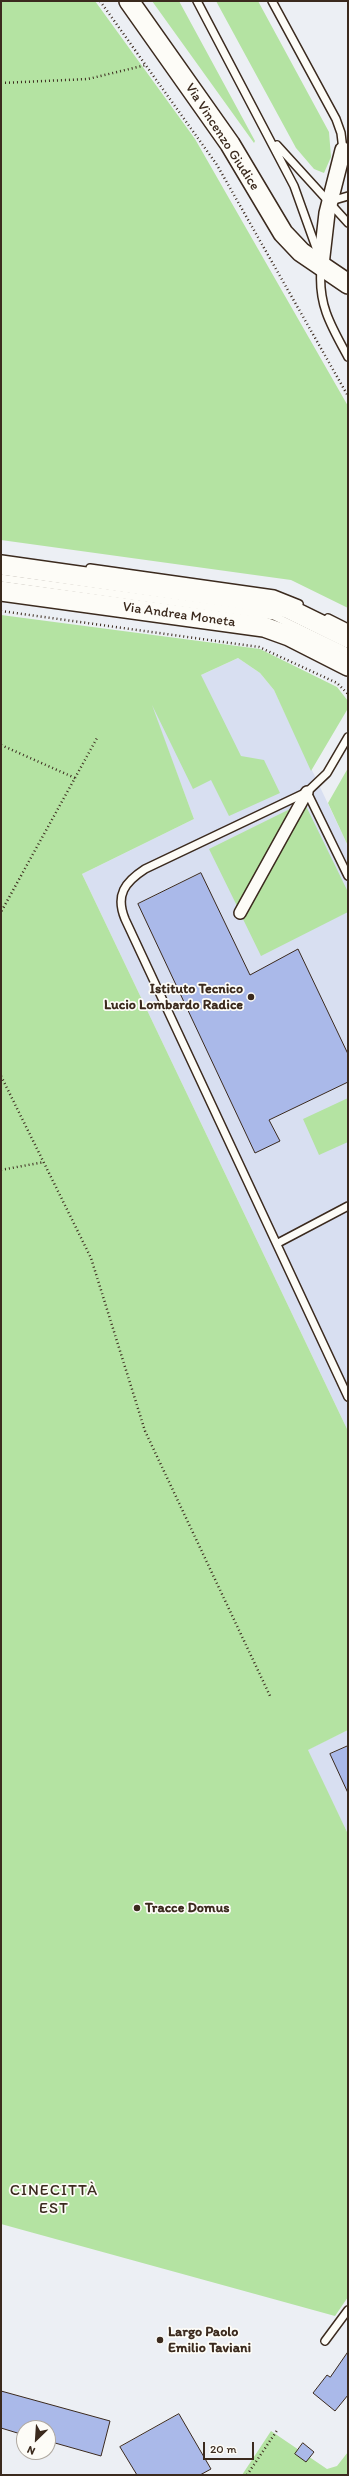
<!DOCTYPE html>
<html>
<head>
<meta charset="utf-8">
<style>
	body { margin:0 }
	#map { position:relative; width:349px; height:2476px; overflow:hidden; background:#eceff4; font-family:Itim,sans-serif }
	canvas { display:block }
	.frame { position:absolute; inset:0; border:2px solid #3b2a1e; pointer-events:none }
	.north { position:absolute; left:16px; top:2420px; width:40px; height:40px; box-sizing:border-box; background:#fdfcf7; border:1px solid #afa8a0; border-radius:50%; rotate:205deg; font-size:11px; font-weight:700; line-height:16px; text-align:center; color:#3b2a1e }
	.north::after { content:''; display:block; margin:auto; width:14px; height:18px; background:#3b2a1e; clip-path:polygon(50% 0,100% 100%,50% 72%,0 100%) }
	.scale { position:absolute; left:203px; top:2442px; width:51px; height:18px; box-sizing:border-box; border:2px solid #3b2a1e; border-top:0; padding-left:5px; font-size:12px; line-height:14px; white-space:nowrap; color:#3b2a1e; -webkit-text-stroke:3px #fdfcf7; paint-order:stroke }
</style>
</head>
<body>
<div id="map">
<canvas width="349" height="2476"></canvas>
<div class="frame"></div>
<div class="north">N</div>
<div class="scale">20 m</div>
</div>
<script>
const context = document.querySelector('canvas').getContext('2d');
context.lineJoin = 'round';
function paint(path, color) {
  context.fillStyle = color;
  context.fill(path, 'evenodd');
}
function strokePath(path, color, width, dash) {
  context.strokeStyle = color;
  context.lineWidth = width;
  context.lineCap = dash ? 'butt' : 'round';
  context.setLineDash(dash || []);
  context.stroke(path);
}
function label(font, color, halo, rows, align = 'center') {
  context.font = font + ' Itim,sans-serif';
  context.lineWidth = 3.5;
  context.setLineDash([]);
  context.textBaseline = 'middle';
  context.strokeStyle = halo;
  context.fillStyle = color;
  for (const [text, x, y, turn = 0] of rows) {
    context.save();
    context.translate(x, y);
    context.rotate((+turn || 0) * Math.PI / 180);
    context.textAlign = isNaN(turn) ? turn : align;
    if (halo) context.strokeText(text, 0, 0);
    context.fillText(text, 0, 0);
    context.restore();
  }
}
paint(new Path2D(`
	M238,658L260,673L274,690L348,846V1431L82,874L194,819L149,699Z
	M348,1730V1834L307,1750Z`), '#d8dff1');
paint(new Path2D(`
	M1,1H95L195,139L348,406V608L291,580L1,540Z
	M152,1H179L255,141L254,143Z
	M216,1H258L329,132L331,157L324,173L314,169L296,148Z
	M1,615L260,649L337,687L348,701L347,710L311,771L274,690L260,673L238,658L201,675L241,756L264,760L280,793L229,816L211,780L193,789L152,705L194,819L82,874L348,1431V1730L308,1750L348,1834V2297L335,2316L1,2224Z
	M348,768V846L328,803Z
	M305,804L348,892V912L261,956L242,917Z
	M292,808L238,908L209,849Z
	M348,1098V1142L319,1155L303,1119Z
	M271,2431L327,2469L337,2466L348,2452V2475H242Z`), '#b4e3a2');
const building = new Path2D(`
	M201,873L250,975L298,949L348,1054V1082L269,1120L280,1141L255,1153L138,904Z
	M348,1746V1793L330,1754Z
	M348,2352V2395L335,2411L313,2393L327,2375L330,2377Z
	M1,2391L110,2421L101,2456L48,2441V2428H24V2435L1,2428Z
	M179,2414L211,2469L200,2475H137L120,2447Z
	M303,2443L314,2452L306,2462L295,2454Z`);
paint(building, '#aab9e9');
strokePath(building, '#3b2a1e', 1);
const service = new Path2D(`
	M197,1L294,186L318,253
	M272,1L336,119L341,133L343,150
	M277,145L348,223
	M331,201L348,196
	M321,269C318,305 331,326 348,357
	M90,568L274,594L299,604
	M1,578L274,616L348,652
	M328,618L348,628
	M307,792L327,773L348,737
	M348,876L307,792L145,869C125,882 115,895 125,919L348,1397
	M278,1243L348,1206
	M325,2341L348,2310`);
const pedestrian = new Path2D(`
	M240,913L307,792`);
const minor = new Path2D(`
	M321,265L327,213L343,150`);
const tertiary = new Path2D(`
	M129,1L230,144L283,233L301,252L348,284
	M1,565L269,603L287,608L348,638
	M1,591L264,627L289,636L348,666`);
strokePath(service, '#3b2a1e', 10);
strokePath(pedestrian, '#3b2a1e', 14);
strokePath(minor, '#3b2a1e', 18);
strokePath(tertiary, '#3b2a1e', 22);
strokePath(new Path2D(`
	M100,1L217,165L348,396
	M1,83L88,79L146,65
	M1,611L259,647L337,683L348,694
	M1,745L75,778L1,912
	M75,778L97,738
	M1,1076L91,1258L145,1431L271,1698
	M1,1170L44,1162
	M247,2475L278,2429`), '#3b2a1e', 2.5, [1, 3]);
strokePath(service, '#fdfcf7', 7);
strokePath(pedestrian, '#fdfcf7', 11);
strokePath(minor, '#fdfcf7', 15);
strokePath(tertiary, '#fdfcf7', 19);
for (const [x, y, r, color] of [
	[251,997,4,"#3b2a1e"],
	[137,1908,4,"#3b2a1e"],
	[160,2340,4,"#3b2a1e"]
]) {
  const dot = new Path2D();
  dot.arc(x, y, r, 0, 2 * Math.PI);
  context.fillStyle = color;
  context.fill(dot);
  strokePath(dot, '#fdfcf7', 1.5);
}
label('14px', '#3b2a1e', '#fdfcf7', [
	["Via Vincenzo Giudice",222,137,57],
	["Via Andrea Moneta",179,615,8]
]);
label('bold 14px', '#3b2a1e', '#fdfcf7', [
	["Istituto Tecnico",243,989,"right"],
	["Lucio Lombardo Radice",243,1005,"right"],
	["Tracce Domus",145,1908],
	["Largo Paolo",168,2332],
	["Emilio Taviani",168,2348]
], 'left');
context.letterSpacing = '1px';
label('16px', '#3b2a1e', '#fdfcf7', [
	["CINECITTÀ",54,2191],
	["EST",54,2209]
]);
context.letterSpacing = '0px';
</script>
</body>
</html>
